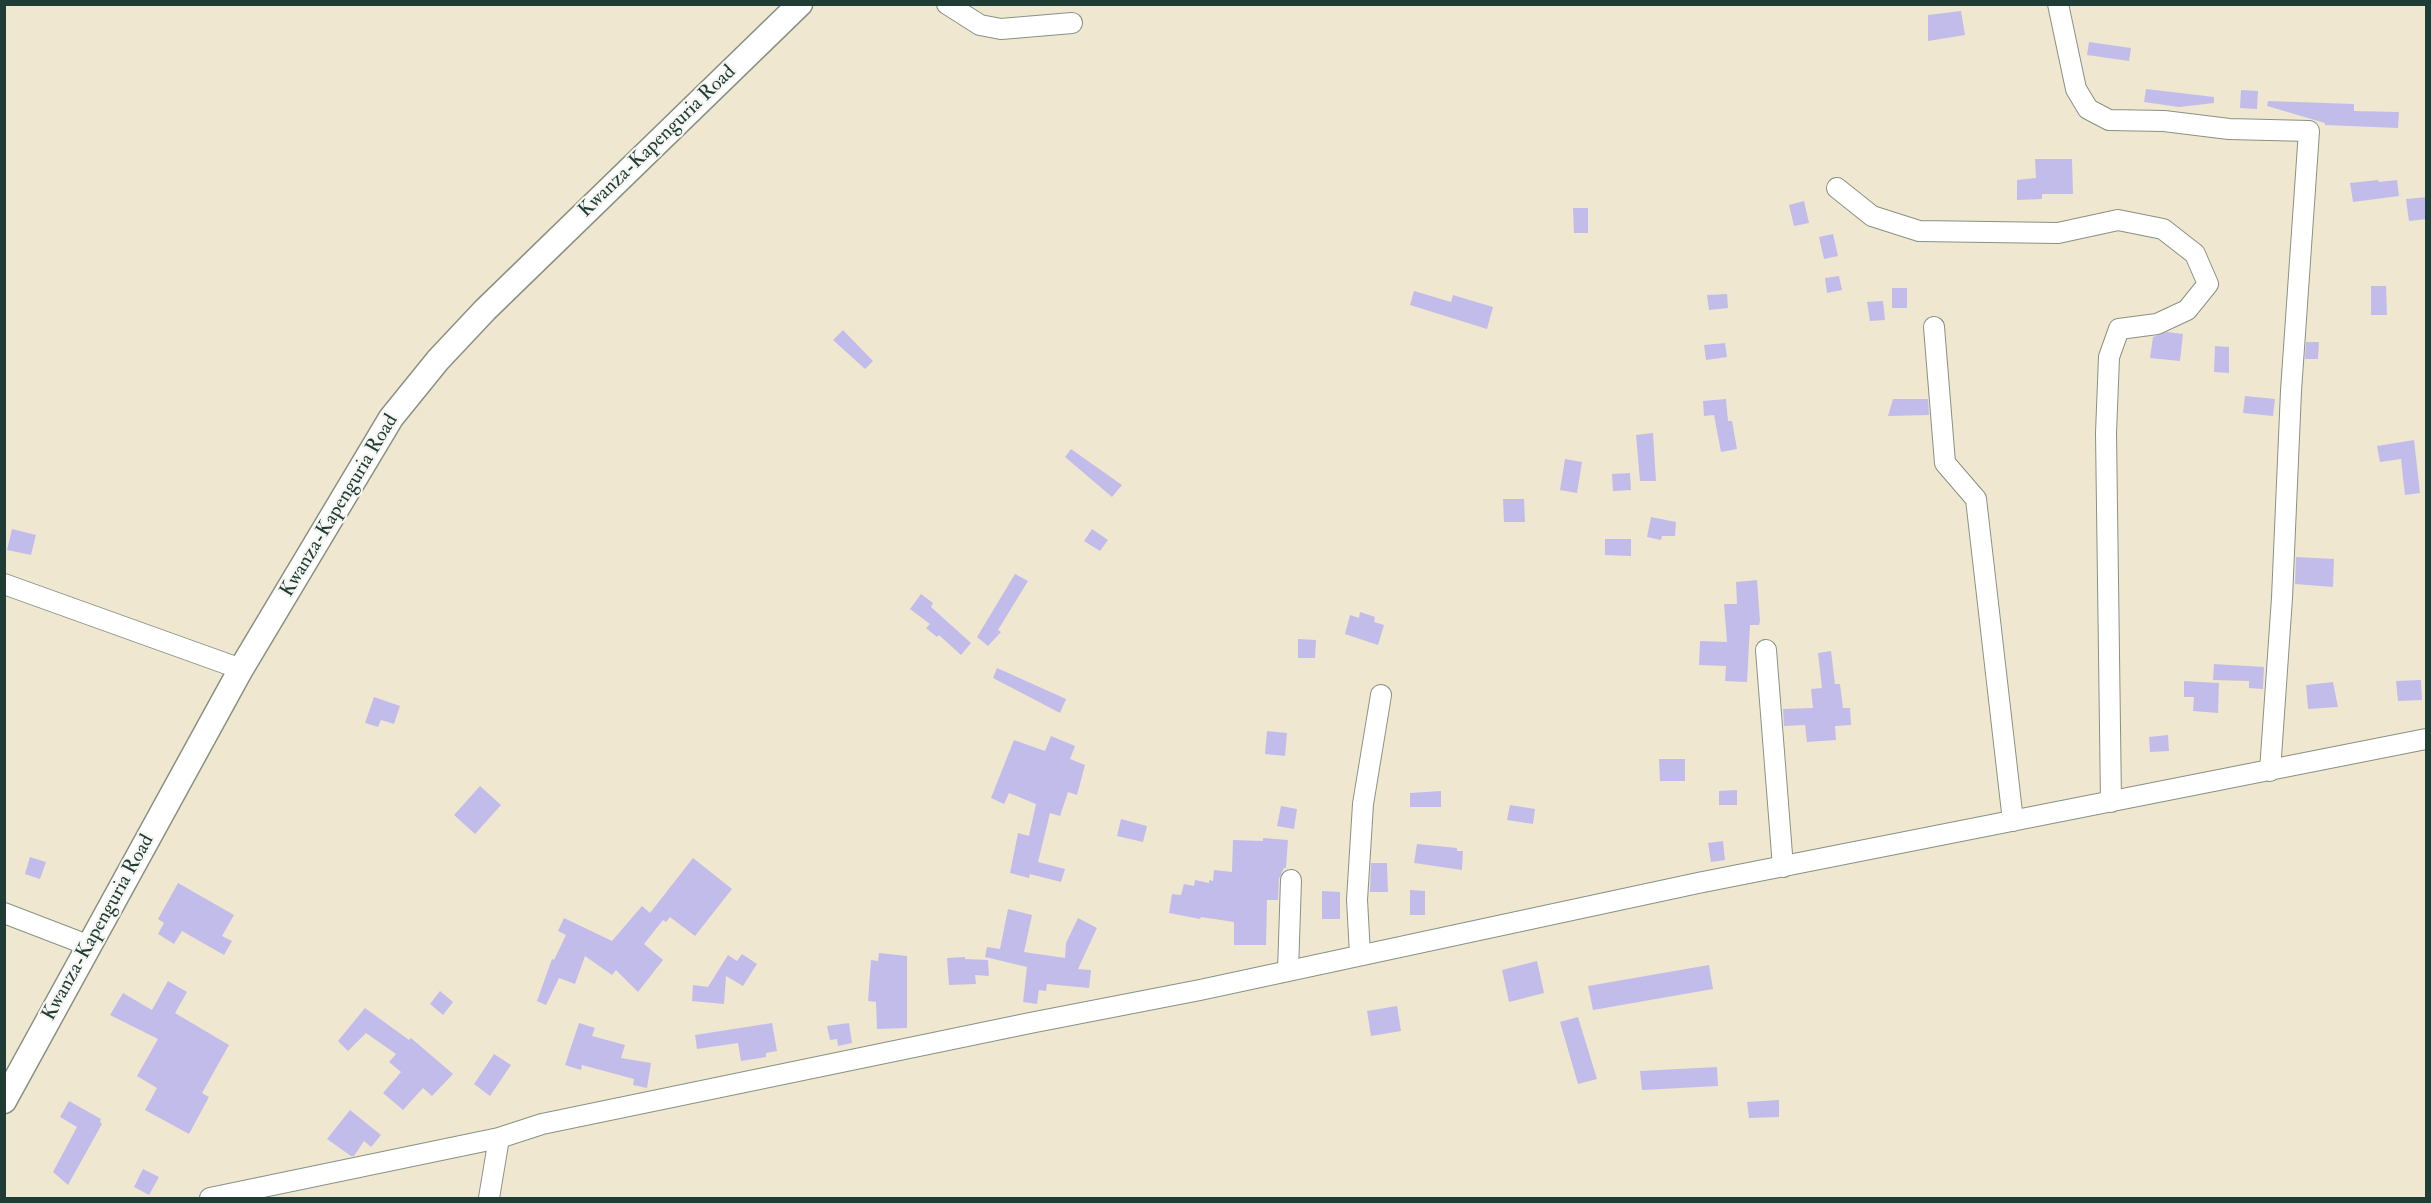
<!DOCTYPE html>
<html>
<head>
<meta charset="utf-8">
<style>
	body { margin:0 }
	#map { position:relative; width:2431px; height:1203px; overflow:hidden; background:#f0e7d1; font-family:"IM FELL Double Pica",serif }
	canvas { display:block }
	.frame { position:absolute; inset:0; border:6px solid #1f3d34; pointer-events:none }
</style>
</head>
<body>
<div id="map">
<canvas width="2431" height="1203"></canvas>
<div class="frame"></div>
</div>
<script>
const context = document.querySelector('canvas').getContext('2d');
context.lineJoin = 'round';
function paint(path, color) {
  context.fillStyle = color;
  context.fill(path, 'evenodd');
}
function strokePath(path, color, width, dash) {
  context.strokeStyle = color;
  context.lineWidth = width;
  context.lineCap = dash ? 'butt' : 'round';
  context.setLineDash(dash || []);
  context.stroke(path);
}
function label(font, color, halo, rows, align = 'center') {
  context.font = font + ' "IM FELL Double Pica",serif';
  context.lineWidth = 4.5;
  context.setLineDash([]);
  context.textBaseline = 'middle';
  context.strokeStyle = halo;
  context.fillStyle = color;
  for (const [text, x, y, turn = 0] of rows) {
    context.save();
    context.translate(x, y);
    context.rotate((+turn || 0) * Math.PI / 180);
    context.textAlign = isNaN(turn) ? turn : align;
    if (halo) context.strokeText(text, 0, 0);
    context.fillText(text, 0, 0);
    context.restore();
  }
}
paint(new Path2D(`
	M1961,11L1965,35L1928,41V15Z
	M2089,42L2131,48L2129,61L2087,55Z
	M2146,89L2214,97V103L2179,107L2144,102Z
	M2241,90L2258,91L2257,109L2240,108Z
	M2268,101L2354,104V111L2399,112L2398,128L2325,125V123L2267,106Z
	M2035,159H2072L2073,194H2042V199L2017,200V180L2036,178Z
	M2378,180L2379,182L2397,180L2399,196L2353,202L2350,183Z
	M2427,197V219L2409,221L2406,199Z
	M1804,201L1809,223L1794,226L1789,205Z
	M1573,208H1588V233H1574Z
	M1833,234L1838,256L1824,259L1819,237Z
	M1839,276L1842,290L1827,293L1825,278Z
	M2371,286H2386L2387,315H2371Z
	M1892,288H1907V308H1892Z
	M1414,291L1451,302L1453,295L1493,307L1487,329L1410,305Z
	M1727,294L1728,308L1709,310L1707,295Z
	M1883,301L1885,320L1870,321L1867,302Z
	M843,330L873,361L865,369L833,340Z
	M2167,332L2183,334L2180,361L2150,358L2153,337Z
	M2306,342H2319L2318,359H2305Z
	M1725,343L1727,357L1706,360L1704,345Z
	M2215,346L2229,347V373L2214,372Z
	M2245,396L2275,399L2273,416L2243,413Z
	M1726,399L1728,421H1732L1737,449L1721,452L1714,415L1704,416L1703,401Z
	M1893,399H1928L1929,415L1888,416Z
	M1653,433L1656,481H1640L1636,435Z
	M2414,440L2420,493L2405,495L2401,459L2380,462L2377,446Z
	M1071,449L1122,485L1112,497L1065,457Z
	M1565,459L1582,462L1577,493L1560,490Z
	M1630,473L1631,490L1613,491L1612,474Z
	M1503,499H1524L1525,522H1504Z
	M1651,517L1676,522L1675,536H1662L1661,540L1647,537Z
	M12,529L36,535L31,555L7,550Z
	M1092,529L1108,540L1100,551L1084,541Z
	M1605,539H1631V556L1605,555Z
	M2296,557L2334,559L2333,587L2295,584Z
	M1015,574L1028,581L998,630L1001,632L988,646L977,637Z
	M1757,580L1760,621L1759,625H1750L1747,682L1725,681L1726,666L1699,665L1700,641L1727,642L1724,604H1737L1736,582Z
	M921,594L933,603L931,607L971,643L961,655L939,635L937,637L926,628L930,624L910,609Z
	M1360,612L1375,617L1374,622L1384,625L1378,645L1345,634L1350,615L1359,618Z
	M1298,639L1316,640L1315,658H1298Z
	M1831,651L1835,684H1840L1843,708H1850L1851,725L1835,726L1836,740L1807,742L1805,725L1784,726L1783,709L1813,708L1811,689L1822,688L1818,653Z
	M2214,664L2264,667L2263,689L2249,688V681L2213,680Z
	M997,668L1066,699L1060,713L993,678Z
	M2421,680L2422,700L2398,701L2396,681Z
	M2184,681L2219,683L2218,713L2193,711L2194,697H2184Z
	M2333,682L2338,707L2308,709L2306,685Z
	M374,697L400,706L394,724L381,720L378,727L365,723Z
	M1267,731L1287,733L1285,756L1265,754Z
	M2168,735L2169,751L2150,752L2149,737Z
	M1051,736L1075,746L1070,759L1085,765L1077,795L1068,792L1060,816L1050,813L1038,862L1065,869L1061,882L1030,874L1029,878L1010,873L1018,833L1029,836L1036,804L1009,793L1004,804L991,798L1014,740L1045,751Z
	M1659,759H1685V781H1660Z
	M480,786L501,805L475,834L454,815Z
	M1737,790V805H1719V791Z
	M1441,791V807H1410V793Z
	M1510,805L1535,809L1533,824L1507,820Z
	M1281,806L1297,809L1294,829L1277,826Z
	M1121,819L1147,826L1143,842L1117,836Z
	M1263,838L1288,840L1286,868H1284L1279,879L1278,900H1267L1266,945H1234V922L1201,917L1200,919L1169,913L1172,894L1181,895L1184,884L1194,886L1195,880L1209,883V880L1213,881L1214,870L1232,872L1233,840L1263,841Z
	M1723,841L1725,860L1711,862L1708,843Z
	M1417,844L1457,848V851H1463L1462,870L1414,863Z
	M30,857L46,862L40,879L25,874Z
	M693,858L732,889L695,936L670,917L666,922L663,920L644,944L663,960L638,992L616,970L612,975L585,956L575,984L559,978L546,1005L537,1001L552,959L554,960L566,935L558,931L564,918L612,941L642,906L650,913Z
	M1371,863H1387L1388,892H1370Z
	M178,883L234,915L222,936L232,941L224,955L182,931L174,944L158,934L164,923L158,919Z
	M1410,890L1425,891V915H1410Z
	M1322,891L1340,892V919H1322Z
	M1008,909L1032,915L1024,952L1065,958L1066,943L1078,918L1097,928L1078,969L1091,970L1089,988L1047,984L1046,991L1039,990L1037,1004L1023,1002L1027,967L985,957L987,947L1000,949Z
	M879,953L907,956V1028L877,1029L876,1002L868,1001L871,960L878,961Z
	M742,954L757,964L743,986L726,976L724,1004L692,1001L693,985L708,987L728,955L737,961Z
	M965,957V959L988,960L989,976L975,975L976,984L949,985L947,958Z
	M1537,961L1544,993L1509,1002L1502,970Z
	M1709,965L1713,989L1593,1010L1588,986Z
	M168,981L187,992L175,1013L229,1045L202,1093L209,1097L189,1134L145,1110L157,1088L137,1076L158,1039L110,1015L123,993L152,1010Z
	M440,991L453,1002L443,1015L430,1004Z
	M1397,1006L1401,1031L1371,1036L1367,1011Z
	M365,1008L409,1040L411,1038L453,1074L432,1096L423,1088L403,1110L383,1093L401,1072L389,1062L396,1054L366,1033L348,1051L338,1041Z
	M1578,1017L1597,1079L1578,1084L1560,1022Z
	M579,1023L595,1028L592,1036L625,1045L621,1058L651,1063L647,1088L633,1085L634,1079L582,1065L581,1070L565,1065Z
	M772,1023L777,1051L766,1053V1057L741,1061L738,1043L697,1049L695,1035Z
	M849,1023L852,1043L838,1046L837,1039L830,1040L827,1026Z
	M494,1054L511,1065L490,1096L474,1084Z
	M1717,1067L1718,1086L1642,1090L1640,1071Z
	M1779,1100V1117L1749,1118L1747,1102Z
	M69,1101L101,1119L100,1122L102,1124L68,1185L53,1172L77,1127L60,1117Z
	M350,1110L381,1135L371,1147L364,1141L354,1156H351L327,1139Z
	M143,1169L159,1177L149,1195L134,1187Z`), '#c2bcea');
const minor = new Path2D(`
	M947,4L980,25L1001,29L1072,23
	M2058,4L2076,89L2088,109L2109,120L2164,121L2229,129L2309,131L2291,391L2282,598L2270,771
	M1837,188L1872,216L1919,231L2058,233L2118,220L2163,229L2195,254L2208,284L2187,310L2157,324L2119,329L2109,357L2106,433L2111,802
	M1934,327L1945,463L1976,499L2013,821
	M4,584L241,669
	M1766,650L1783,867
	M4,913L90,946
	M1360,954L1357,900L1363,804L1381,695
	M1288,971L1291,880
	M210,1198L499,1138L542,1124L1030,1023L1200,990L1698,883L2426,739
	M489,1198L499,1138`);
const tertiary = new Path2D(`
	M4,1101L241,669L391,418L438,360L485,310L800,4`);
strokePath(minor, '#889282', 22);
strokePath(tertiary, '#889282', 27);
strokePath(minor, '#fff', 20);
strokePath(tertiary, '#fff', 24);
label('20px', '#1f3d34', '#f6f6f2', [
	["Kwanza-Kapenguria Road",658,142,-44],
	["Kwanza-Kapenguria Road",340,506,-59],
	["Kwanza-Kapenguria Road",99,928,-61]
]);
</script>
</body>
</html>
